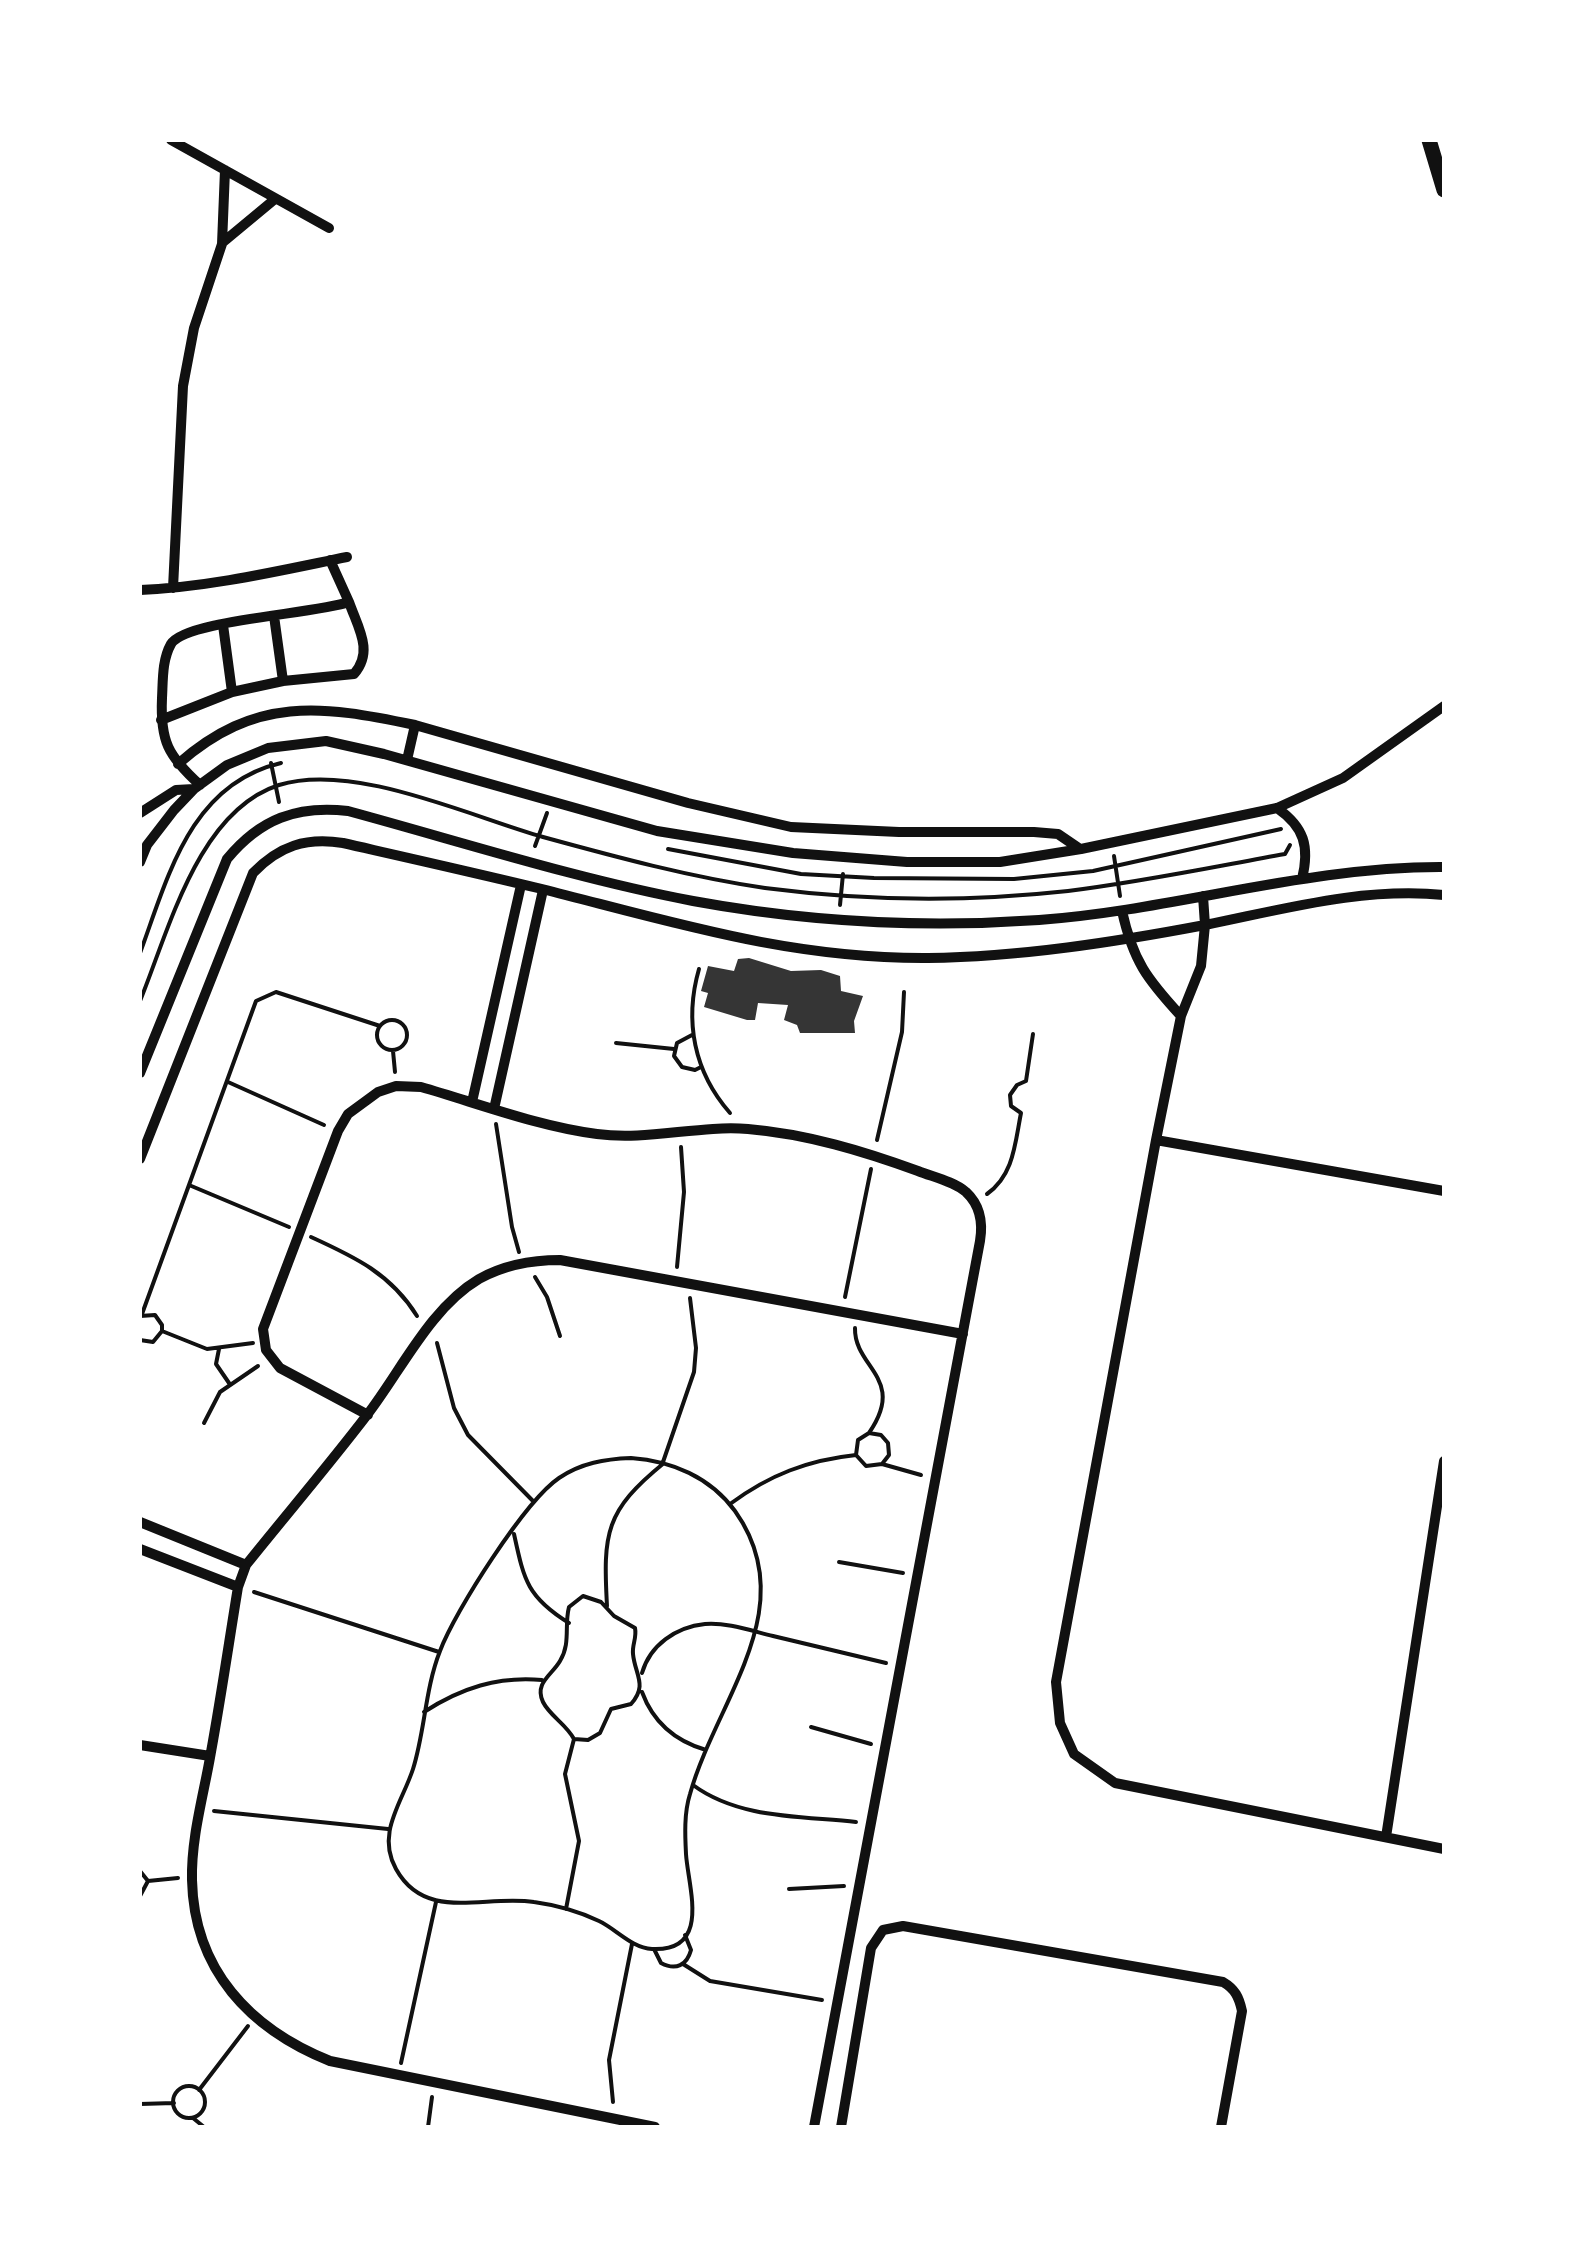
<!DOCTYPE html>
<html>
<head>
<meta charset="utf-8">
<style>
	body { margin:0 }
	#map { position:relative; width:1584px; height:2267px; overflow:hidden; background:#fff; font-family:Cabin,sans-serif }
	canvas { display:block }
	.frame { position:absolute; inset:0; border:142px solid #fff; pointer-events:none }
</style>
</head>
<body>
<div id="map">
<canvas width="1584" height="2267"></canvas>
<div class="frame"></div>
</div>
<script>
const context = document.querySelector('canvas').getContext('2d');
context.lineJoin = 'round';
function paint(path, color) {
  context.fillStyle = color;
  context.fill(path, 'evenodd');
}
function strokePath(path, color, width, dash) {
  context.strokeStyle = color;
  context.lineWidth = width;
  context.lineCap = dash ? 'butt' : 'round';
  context.setLineDash(dash || []);
  context.stroke(path);
}
paint(new Path2D(`
	M749,958L791,971L821,970L840,976L841,991L863,996L854,1021L855,1033H800L797,1025L784,1020L788,1005L758,1003L755,1020H747L704,1007L708,993L701,991L708,966L734,971L738,959Z`), '#353535');
strokePath(new Path2D(`
	M271,763L279,802
	M535,846L547,813
	M668,849L801,874L874,878L1014,879L1093,871L1281,829
	M1114,856L1120,896
	M840,905L843,874
	M140,953C168,877 190,784 281,763
	M699,969C684,1021 694,1072 730,1113
	M140,1001C169,930 198,811 279,785C354,762 469,816 543,837C616,857 690,877 765,888C865,901 968,902 1068,891C1141,882 1213,867 1285,854L1290,845
	M377 1035a15 15 0 1 1 30 0a15 15 0 1 1-30 0Z
	M692,1035L677,1043L674,1056L682,1067L695,1070L701,1067
	M616,1043L674,1049
	M393,1051L395,1072
	M228,1082L324,1125
	M496,1124L512,1227L519,1252
	M877,1140L902,1032L904,992
	M189,1185L289,1227
	M987,1194C1014,1175 1015,1143 1021,1113L1011,1106L1010,1095L1017,1085L1026,1081L1033,1034
	M311,1237C355,1257 391,1274 417,1316
	M677,1267L684,1192L681,1147
	M535,1277L547,1297L560,1336
	M845,1297L871,1169
	M142,1314L256,1001L276,992L380,1026
	M140,1316L155,1315L162,1325V1331L153,1342L140,1340
	M855,1328C854,1368 907,1378 869,1433
	M162,1331L207,1349L253,1343
	M437,1343L454,1408L468,1435L533,1501
	M219,1349L216,1364L229,1383
	M204,1423L220,1392L258,1366
	M631,1458C672,1461 710,1477 735,1511C804,1608 716,1700 690,1794C684,1813 685,1835 686,1854C688,1887 712,1952 652,1949C632,1948 616,1929 599,1921C578,1911 556,1905 534,1902C485,1894 426,1923 396,1869C376,1833 402,1803 413,1769C425,1731 425,1689 440,1651C455,1611 525,1501 559,1478C581,1463 605,1459 631,1458Z
	M663,1462L694,1372L696,1348L690,1298
	M882,1464L921,1475
	M730,1504C769,1475 808,1460 856,1455L866,1466L882,1464L889,1455L888,1443L881,1435L869,1433L858,1440L856,1455
	M514,1534C524,1580 527,1597 569,1623
	M839,1562L903,1573
	M254,1592L439,1652
	M583,1596L601,1602L614,1616L635,1628C637,1638 632,1644 633,1654C635,1675 648,1685 631,1704L611,1709L600,1733L588,1740L574,1739C566,1724 550,1716 543,1702C534,1683 552,1675 560,1661C571,1643 564,1626 569,1607Z
	M607,1606C603,1533 605,1511 664,1463
	M642,1673C650,1645 676,1627 705,1624C726,1622 752,1631 773,1636C811,1645 848,1654 886,1663
	M642,1692C653,1722 675,1741 706,1750
	M424,1712C461,1688 498,1676 542,1680
	M811,1727L871,1744
	M693,1785C739,1819 801,1816 856,1822
	M214,1811L388,1829
	M140,1871L148,1881L140,1896
	M148,1881L178,1878
	M789,1889L844,1886
	M566,1909L579,1841L565,1774L574,1739
	M654,1949L661,1963C676,1971 687,1965 691,1950L685,1935
	M683,1964L710,1981L822,2000
	M401,2063L436,1902
	M173 2102a16 16 0 1 1 32 0a16 16 0 1 1-32 0Z
	M199,2090L248,2026
	M613,2102L609,2060L632,1944
	M140,2104L174,2103
	M193,2118L204,2127
	M428,2127L432,2097`), '#111', 4);
strokePath(new Path2D(`
	M171,140L329,228
	M222,243L275,199
	M173,588L183,386L194,328L222,244L225,170
	M140,590C210,587 278,571 347,557
	M274,616L283,681
	M223,625L232,692
	M161,720L232,692L283,681L354,674C374,651 358,628 349,602
	M407,760L415,725L688,803L791,827L899,832H1034L1058,834L1080,849
	M178,764C255,696 321,705 415,725
	M200,785C168,756 160,741 162,698C163,680 162,660 171,644C185,620 315,614 349,602L330,560
	M1277,808C1304,827 1310,846 1302,879
	M140,813L176,790L194,789
	M140,862L147,845L174,810L194,789L227,765L268,748L326,741L384,754L657,831L793,853L907,862H1000L1081,849L1277,808L1343,778L1444,706
	M1203,896L1205,925L1201,966L1181,1016L1156,1140L1056,1682L1060,1723L1074,1754L1115,1783L1444,1849
	M1122,911C1133,961 1147,979 1181,1016
	M140,1073L227,859C260,819 297,805 348,811C462,842 577,879 693,901C807,922 924,928 1039,920C1175,910 1307,866 1444,867
	M472,1102L521,885
	M494,1109L543,890
	M1156,1140L1444,1191
	M140,1159L253,873C279,846 306,837 343,843C409,858 476,873 542,889C673,922 790,959 928,958C1020,957 1115,942 1205,925C1285,909 1362,887 1444,895
	M368,1415L280,1368L266,1350L263,1329L338,1131L348,1114L378,1092L396,1086L421,1087C477,1103 540,1127 597,1134C647,1141 698,1125 748,1129C807,1134 863,1151 918,1171C933,1177 953,1181 966,1192C980,1205 983,1223 980,1241L814,2127
	M140,1522L246,1565
	M140,1549L238,1587
	M140,1745L210,1756
	M1386,1837L1444,1461
	M655,2127L330,2061C250,2029 194,1970 192,1880C191,1837 204,1794 211,1752C221,1697 229,1642 238,1587L246,1565C286,1515 328,1466 367,1415C401,1371 430,1308 479,1279C504,1265 531,1260 560,1260L963,1334
	M841,2127L871,1948L883,1930L903,1926L1223,1982C1235,1989 1239,1997 1242,2011L1221,2127`), '#111', 10);
strokePath(new Path2D(`
	M1429,140L1444,190`), '#111', 15);
</script>
</body>
</html>
